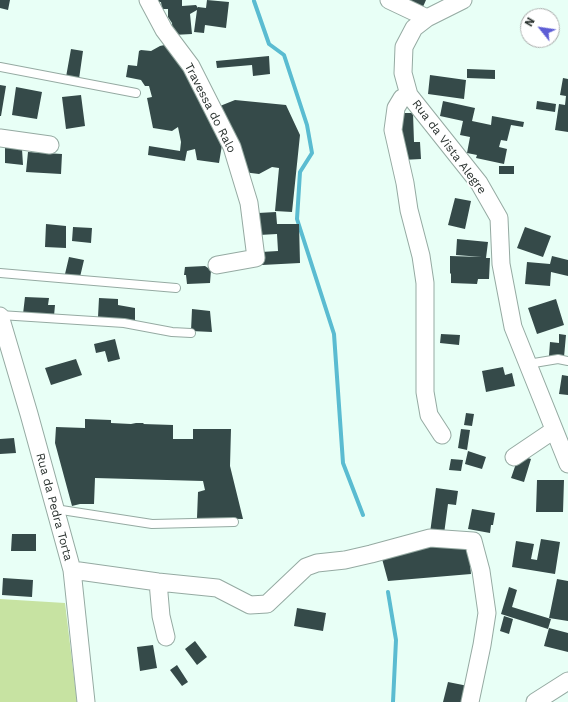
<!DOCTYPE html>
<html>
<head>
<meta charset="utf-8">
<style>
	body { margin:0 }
	#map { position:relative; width:568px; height:702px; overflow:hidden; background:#e8fff6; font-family:"Work Sans",sans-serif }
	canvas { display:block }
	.north { position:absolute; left:520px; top:8px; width:40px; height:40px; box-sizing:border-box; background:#fff; border:1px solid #aaadac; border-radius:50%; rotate:300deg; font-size:11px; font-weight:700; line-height:16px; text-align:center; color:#2a322f }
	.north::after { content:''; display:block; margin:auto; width:14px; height:18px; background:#5d5dd5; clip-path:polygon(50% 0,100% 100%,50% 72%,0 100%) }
</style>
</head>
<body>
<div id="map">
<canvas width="568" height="702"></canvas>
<div class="north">N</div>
</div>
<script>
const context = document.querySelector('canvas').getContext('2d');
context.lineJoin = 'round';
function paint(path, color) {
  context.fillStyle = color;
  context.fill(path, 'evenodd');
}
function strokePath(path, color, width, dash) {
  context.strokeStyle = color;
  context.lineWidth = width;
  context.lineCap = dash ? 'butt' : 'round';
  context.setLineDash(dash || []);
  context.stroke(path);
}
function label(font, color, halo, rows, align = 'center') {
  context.font = font + ' "Work Sans",sans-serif';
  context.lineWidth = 4;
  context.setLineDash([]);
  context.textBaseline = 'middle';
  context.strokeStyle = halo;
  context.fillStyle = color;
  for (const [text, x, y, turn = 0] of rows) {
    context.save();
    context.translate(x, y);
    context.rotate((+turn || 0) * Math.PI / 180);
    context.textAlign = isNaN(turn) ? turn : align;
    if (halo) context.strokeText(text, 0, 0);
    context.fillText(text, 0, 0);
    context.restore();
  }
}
paint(new Path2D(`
	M0,599L65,603L77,702H0Z`), '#c7e3a2');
strokePath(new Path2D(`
	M254,1L269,44L284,55L307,125L312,153L300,172L297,219L334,334L343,463L363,515
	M388,592L396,640L393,702`), '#5abcd1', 4);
paint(new Path2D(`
	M0,0H10L8,10L0,8Z
	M153,0H182V6L196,5L198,8V7L206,8L207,0L229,2L226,28L205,25L204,33L194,32L197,10L190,14L192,34L173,35L172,23L168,17V9H162L161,2L154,3Z
	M410,0H426L422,9L409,2Z
	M169,44L187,69L186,77H187L223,139L219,163L197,160L195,149L187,151L185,161L148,155L149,146L180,151L181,142L178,127L172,131L153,128L147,98L152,97L149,86H145L141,80L126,77L128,65L137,66L139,51L141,50L151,51L160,46Z
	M71,49L83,51L79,79L66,77Z
	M269,56L270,74L253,76L252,65L217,68L216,61Z
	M467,69L495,70V79L467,78Z
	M430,75L466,80L464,99L428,94Z
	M563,78L568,79V132L555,130L559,104L565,105L566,96L560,95Z
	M0,85L6,86L1,116H0Z
	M16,87L42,92L37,119L12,115Z
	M81,95L85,126L66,129L62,97Z
	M235,100L286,105L300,135L292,212L275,211L279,168L272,167L259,174L243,172L220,106Z
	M443,101L475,108L472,121L491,125L492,116L524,122L523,127L511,125L507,141L501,140L499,147L507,149L504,164L476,158L477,155L467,153L470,137L460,135L463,121L440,116Z
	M537,101L556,104L555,112L536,109Z
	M400,113H413L414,142H420L421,159L402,160Z
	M5,146L22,149L23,165L5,163Z
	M28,152L62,154L61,174L26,172Z
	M499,166H514V174H499Z
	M455,198L471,201L465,229L448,225Z
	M276,212L277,224H299L300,263L262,265L261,252L278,251L277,234L259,235L258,213Z
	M46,224L66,226V248L45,247Z
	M73,227L92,228L91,243L72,241Z
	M525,227L551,236L543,257L517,248Z
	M457,239L488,242L486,258H490L489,279H478L477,284L451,283V274L450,273V256L482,257L456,255Z
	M552,256L568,260V276L551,272L550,286L525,284L527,262L550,264Z
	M69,257L84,260L80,277L65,274Z
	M205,266L211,270L210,283L187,284L186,275H184L185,267Z
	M25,297L49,298L48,305H55L54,316L23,314Z
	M99,298L118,299V305L135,308V321L98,317Z
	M556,299L564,325L537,334L528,308Z
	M192,309L210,311L212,332L191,331Z
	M441,334L460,335L459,345L440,343Z
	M559,334L566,335L564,357L549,356L550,342L559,343Z
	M115,339L120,359L108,362L105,351L96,353L94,344Z
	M76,359L82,375L51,385L45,368Z
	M503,367L505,375L512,373L515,386L486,392L482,371Z
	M562,375L568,376V395L559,394Z
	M466,413L474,414L472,426L464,425Z
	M85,419L111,420V423L131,424L136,423H144L143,424L173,425V439H193V429H231L230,466L243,519L197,518L198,492L205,490L203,481L95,478L94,504H80L72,506L55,443L56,427L85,428Z
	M461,429L470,430L467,450L458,448Z
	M14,438L16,453L0,454V439Z
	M468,451L486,457L482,469L465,464Z
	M519,455L531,459L524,482L511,478Z
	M451,459L463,460L461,471L449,470Z
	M537,480H564L563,512H536Z
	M436,488L458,491L456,505L448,504L444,534L430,533Z
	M472,509L495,513L493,525H491L490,533L468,529Z
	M12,534H36V551H11Z
	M541,539L560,542L555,574L512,567L516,541L534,544L531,559L537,560Z
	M428,541L468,543L471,574L388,581L381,555Z
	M3,578L33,580L32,597L2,595Z
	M557,579L568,581V621L549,618Z
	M509,587L517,590L512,607L551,619L548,629L501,614Z
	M297,608L326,613L323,631L294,626Z
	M504,616L513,619L509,634L500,631Z
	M549,628L568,633V652L544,646Z
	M195,641L207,657L197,665L185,649Z
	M153,645L157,668L140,671L137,647Z
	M177,665L188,682L182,686L170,670Z
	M448,682L468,686L464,702H443Z`), '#354a49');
const lane = new Path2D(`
	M0,67L136,93
	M0,273L176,288
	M0,315L124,323L172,332L191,333
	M528,364L558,359L568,361
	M55,509L152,524L234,522`);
const street = new Path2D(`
	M148,0L164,30L191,66L232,147L249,203L256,258L217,265
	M389,0L427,18
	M463,0L427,18L414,28L404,47L403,73L409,95L479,183L499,218L501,264L513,327L568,464
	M409,95L402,98L396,108L393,130L405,183L409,210L421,256L425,283V392L429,415L442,435
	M0,138L50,145
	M0,316L29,414L72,570L86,702
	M514,457L554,430
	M72,570L158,582L217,588L250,605L267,604L306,567L317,563L345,560L371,554L430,538L473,541L481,571L487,613L482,645L470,702
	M158,582L161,616L166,637
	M535,702L568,681`);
strokePath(lane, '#95aaa2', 10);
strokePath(street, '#95aaa2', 19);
strokePath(lane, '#fff', 8);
strokePath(street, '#fff', 17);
label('12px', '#2a322f', '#fff', [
	["Travessa do Ralo",210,108,63],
	["Rua da Vista Alegre",449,147,53],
	["Rua da Pedra Torta",54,507,75]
]);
</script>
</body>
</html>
